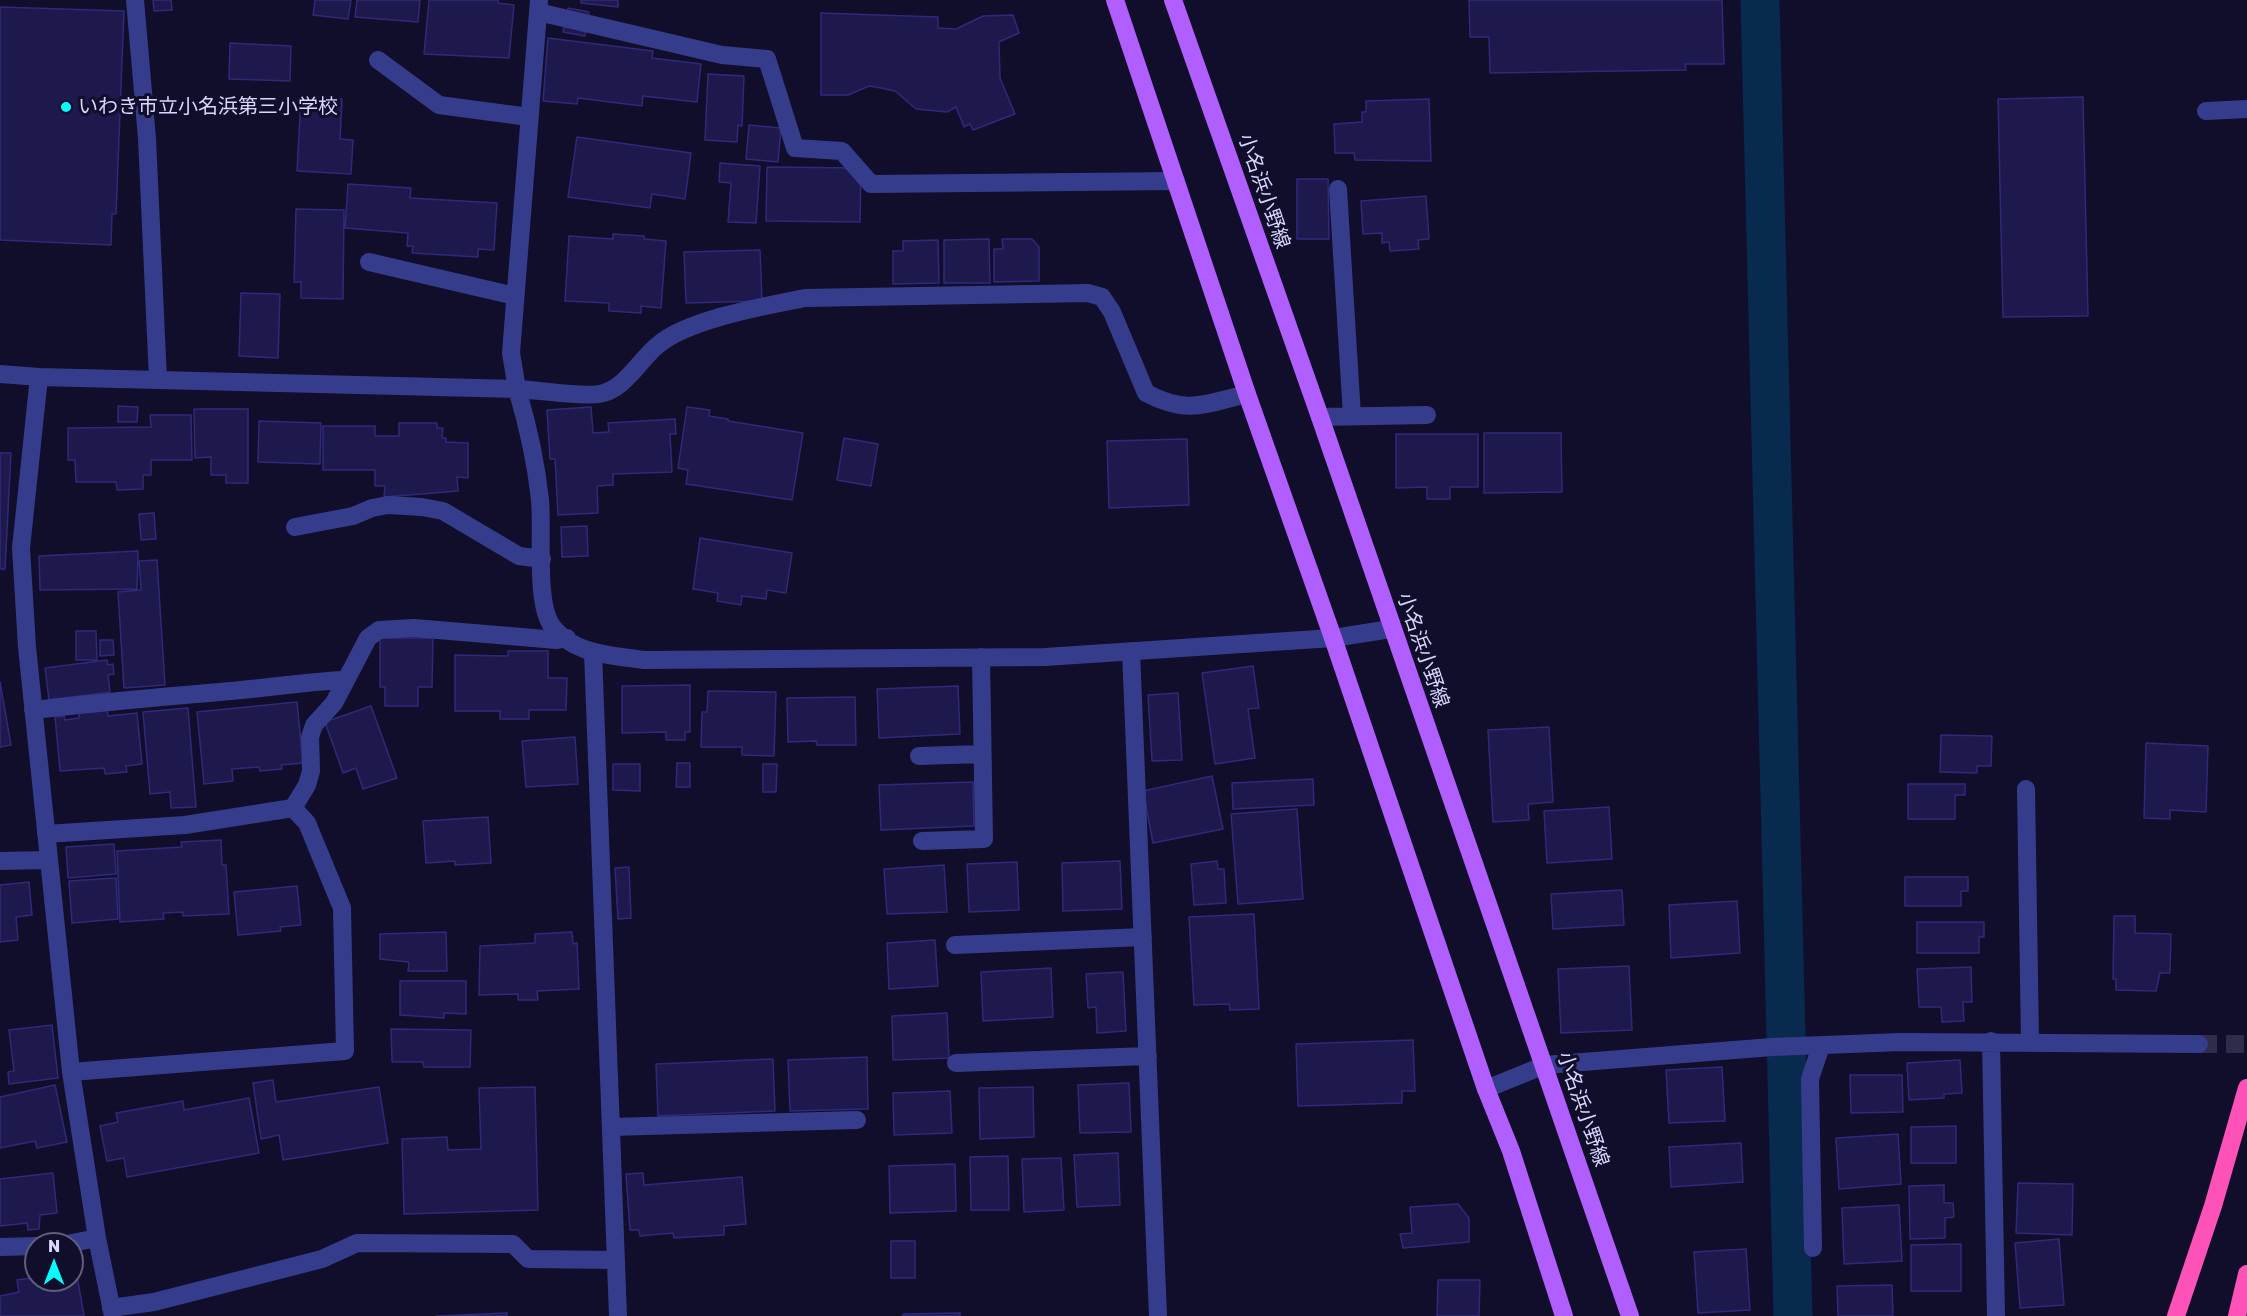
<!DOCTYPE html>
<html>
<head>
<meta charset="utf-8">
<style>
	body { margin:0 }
	#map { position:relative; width:2247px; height:1316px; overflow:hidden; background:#100e2a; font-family:"Golos Text",sans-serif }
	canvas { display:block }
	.north { position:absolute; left:24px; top:1232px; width:60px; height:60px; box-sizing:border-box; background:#100e2a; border:2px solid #605e7f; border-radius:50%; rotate:0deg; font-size:16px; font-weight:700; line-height:24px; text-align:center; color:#d7d7ff }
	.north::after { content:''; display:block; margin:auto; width:21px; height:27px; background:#03fffc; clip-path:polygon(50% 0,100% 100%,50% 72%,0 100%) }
</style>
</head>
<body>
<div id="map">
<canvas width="2247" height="1316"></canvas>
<div class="north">N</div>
</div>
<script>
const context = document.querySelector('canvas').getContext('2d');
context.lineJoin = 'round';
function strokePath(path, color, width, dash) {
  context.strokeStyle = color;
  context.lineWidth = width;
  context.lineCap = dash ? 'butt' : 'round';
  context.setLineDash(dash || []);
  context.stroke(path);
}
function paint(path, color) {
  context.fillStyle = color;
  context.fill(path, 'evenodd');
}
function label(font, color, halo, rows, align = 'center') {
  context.font = font + ' "Golos Text","Noto Sans JP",sans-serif';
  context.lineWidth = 6;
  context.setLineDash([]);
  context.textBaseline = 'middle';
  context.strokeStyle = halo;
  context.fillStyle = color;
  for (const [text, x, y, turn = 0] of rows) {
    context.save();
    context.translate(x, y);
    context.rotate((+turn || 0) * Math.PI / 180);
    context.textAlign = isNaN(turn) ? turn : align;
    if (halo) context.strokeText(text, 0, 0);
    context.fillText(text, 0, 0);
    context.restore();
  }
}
strokePath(new Path2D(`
	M1760,0L1793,1316`), '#082a4f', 39);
const building = new Path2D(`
	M153,0H171L172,10L154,11Z
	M315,0H351L348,19L313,15Z
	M357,0H420L418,22L355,17Z
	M429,0H498V3L514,5L509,58L424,54Z
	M581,0H618V7L581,3Z
	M1469,0H1722L1724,64H1685L1686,70L1490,73L1489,37H1470Z
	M0,7L124,11L116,214H112L111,245L0,240Z
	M568,8L589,12L585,36L563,32Z
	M821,13L938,17V28L956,29L983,16L1013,15L1019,33L999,42L1000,78L1015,114L973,130L970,124L964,127L956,107L947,112L916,109L895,91L881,88L869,86L848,95H821Z
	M548,38L653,51L652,58L701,64L697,102L643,96L642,106L578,98L577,104L543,101Z
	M230,43L291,46L290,81L229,79Z
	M708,74L744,76L742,126L738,125L737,142L705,140Z
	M301,96L342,99L340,139L353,140L351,174L297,171Z
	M2083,97L2088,316L2003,317L1998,99Z
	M1429,99L1431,161L1355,160L1354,153H1335L1334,124L1362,122V112H1366V101Z
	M749,125L781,128L778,162L746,159Z
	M577,137L691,153L685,199L652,194L650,208L568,197Z
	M720,163L760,166L756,223L728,222L731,183L719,182Z
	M767,167L861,168L860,222L766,221Z
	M1297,179H1328L1329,239H1297Z
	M348,184L411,188L410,198L497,203L494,250L478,249V257L412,253L413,246H407L408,233L345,228Z
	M1426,196L1429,239L1418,240L1419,249L1390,251L1389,242L1382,243V233L1363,234L1361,201Z
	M296,209L344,210L343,299L301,298V282H294Z
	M613,234L644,236V239L666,241L661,308L641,306V313L609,311V303L565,301L569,236L613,239Z
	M989,239L990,283H944V240Z
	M1002,239H1032L1039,247V281L994,282V249H1003Z
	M938,240L939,283L893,284V251H903V241Z
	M760,250L762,301L686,303L684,252Z
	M241,293L280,294L278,358L239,356Z
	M118,406L138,407L137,422H118Z
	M591,407L593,433L609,432L608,423L675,419L676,434H670L672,472L613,474V485L597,486L598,513L558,515L555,459H550L547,410Z
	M687,407L710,410L709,416L728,419V421L803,433L792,500L686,484L688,470L678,468Z
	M194,409H248V483H226V475H211V457L195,458Z
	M150,415H191L192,460H151V475H143V489L117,490L116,482H76L75,460H68V428L151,427Z
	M259,421L321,423L320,464L258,462Z
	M399,423H437V428H443L442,438H446V442L468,443V478L457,477L458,491L384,497L385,486H375V470H323V426H375V436H399Z
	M1484,433H1561L1562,492L1484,493Z
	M1396,434H1478V487H1450V499H1427V487L1396,488Z
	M844,438L878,444L871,486L837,480Z
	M1187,439L1189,505L1109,508L1107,441Z
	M0,453H11L5,569H0Z
	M154,513L156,539L141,540L139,514Z
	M587,526L588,556L562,557L561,527Z
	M700,538L792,553L786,593L767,590L766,599L742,596L741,605L717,601L718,593L693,589Z
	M138,551L137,589L40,590L39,556Z
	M157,560L165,685L124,688L118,592L141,590L139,561Z
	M76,631H96L97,660H76Z
	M380,638H433L432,687H418V706H385V687H380Z
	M100,640H113L114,655L100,656Z
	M508,651H548V678H567L566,710H529V719H500V711H455V655L508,656Z
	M107,660L108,665L113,664L114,674L108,675L110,692L49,700L45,668Z
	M1253,666L1259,708L1248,709L1255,758L1215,764L1202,673Z
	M0,682L11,745L0,747Z
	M690,685V732H685V740H666V732L622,733V686Z
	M958,686L960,734L879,738L877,689Z
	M708,691L776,692L774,756L742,755V747H701L702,712H707Z
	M1178,693L1182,760L1152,761L1148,695Z
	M855,697L856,745H817L816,741L788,742L787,698Z
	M297,702L303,763L281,765L282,769L260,771L259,767L232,769L233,781L204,784L197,712Z
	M371,706L397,778L363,789L356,768L343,773L325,722Z
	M188,708L196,807L171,808L170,792L150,794L143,712Z
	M107,709L108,716L137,713L142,764L126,766L127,772L105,774L104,768L60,771L55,717L64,716L65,720L79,718V712Z
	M1549,727L1553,802L1528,804L1529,820L1493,822L1488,730Z
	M1941,735L1992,736L1991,766H1977V773L1940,772Z
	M575,737L578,784L526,787L522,741Z
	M2146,743L2208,746L2206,812L2170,810V819L2144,818Z
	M677,763H690V787H676Z
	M613,764H640V791L613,790Z
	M763,764H777L776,792H763Z
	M1212,776L1223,829L1153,843L1143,791Z
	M1313,779L1314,805L1233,809L1232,783Z
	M973,782L974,826L881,830L879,785Z
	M1908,784H1965V795H1955V819H1908Z
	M1609,807L1612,859L1547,863L1544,811Z
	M1297,809L1303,899L1238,904L1231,814Z
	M488,817L491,863L455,865V861L426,863L423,821Z
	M221,840L222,865H226L229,914L183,916V912L163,913L164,919L120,922L117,851L182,847L181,842Z
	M114,844L116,874L68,878L66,847Z
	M1120,861L1122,909L1063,911L1062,863Z
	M1217,861L1218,869H1224L1226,903L1194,905L1191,864Z
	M1017,862L1019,910L969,912L967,864Z
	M944,865L947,912L887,914L884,869Z
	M629,867L631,918L618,919L615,868Z
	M1905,877H1968V891H1961V906H1905Z
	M116,878L118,919L72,923L69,881Z
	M29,882L32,915L16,917L18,940L0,942V885Z
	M297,886L301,925L280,927L281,931L238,935L234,892Z
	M1622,890L1624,925L1553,929L1551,894Z
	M1737,901L1740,953L1671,958L1669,905Z
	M1254,914L1259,1009L1230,1010L1229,1004L1194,1005L1189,917Z
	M2114,916H2135V933L2171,934L2170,973H2160L2156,991L2116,990V979H2113Z
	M1917,922H1984V937H1979V953H1917Z
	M446,932L447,971H408L409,962L380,959V934Z
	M572,932L573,944L577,943L579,989L537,991L538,1000H518V994L479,995L480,946L535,943V934Z
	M935,940L938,986L889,989L887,943Z
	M1629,966L1632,1030L1561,1033L1558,969Z
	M1971,967L1972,1002H1963L1964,1021L1942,1022L1941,1007H1919L1917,969Z
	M1051,968L1053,1017L983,1021L981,972Z
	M1123,972L1126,1031L1097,1033L1096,1007L1088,1008L1086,974Z
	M400,981H466V1014L444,1013V1018L400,1015Z
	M947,1013L949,1058L893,1060L892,1016Z
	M52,1025L58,1078L9,1084L8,1072L14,1071L9,1030Z
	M391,1029L471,1030L470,1067H424L423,1062H392Z
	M1413,1040L1415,1091H1402V1103L1298,1106L1296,1044Z
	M867,1057L868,1109L790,1111L788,1060Z
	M773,1059L775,1111L658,1116L656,1064Z
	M1960,1060L1962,1093L1944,1094V1098L1909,1100L1907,1063Z
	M1722,1067L1725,1121L1669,1123L1666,1070Z
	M1850,1075H1902L1903,1112L1851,1113Z
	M273,1080L276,1102L379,1087L388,1143L283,1160L279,1135L261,1139L253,1083Z
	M1129,1083L1131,1132L1080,1133L1078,1085Z
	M55,1085L67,1142L37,1148L35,1141L0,1148V1097Z
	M535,1087L538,1210L404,1214L402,1139L447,1137L448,1150L481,1149L479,1088Z
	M1033,1087L1034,1137L980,1139L979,1088Z
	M950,1091L952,1133L894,1135L893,1093Z
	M249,1098L259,1153L127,1177L124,1158L107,1161L100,1126L118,1122L116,1113L183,1101L184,1110Z
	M1956,1126V1163H1911V1127Z
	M1898,1134L1901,1184L1839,1189L1836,1138Z
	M1741,1143L1743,1182L1671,1187L1669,1147Z
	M1118,1153L1120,1205L1077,1207L1074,1155Z
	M1008,1156L1009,1210H971L970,1157Z
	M1061,1158L1064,1210L1024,1212L1022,1159Z
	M955,1164L956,1211L890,1213L889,1166Z
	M53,1173L57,1213L40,1215L39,1229L28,1230L27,1223L0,1226V1179Z
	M643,1173L644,1185L742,1177L746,1224L724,1226V1235L674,1238L673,1233L640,1236L639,1230H630L626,1174Z
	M2018,1183L2073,1184L2072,1235L2016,1233Z
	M1944,1185V1203H1953L1954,1217L1945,1218V1238L1910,1239L1909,1186Z
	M1458,1204L1469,1218V1242L1403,1248L1400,1234L1412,1233L1410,1207Z
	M1899,1205L1902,1261L1844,1264L1842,1208Z
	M2059,1239L2064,1305L2020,1308L2015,1243Z
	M891,1241H915V1278H891Z
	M1961,1244V1291H1911V1245Z
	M1746,1249L1750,1310L1698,1313L1694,1252Z
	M77,1276L84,1316H0V1296L19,1292L17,1280L36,1277V1280H72V1277Z
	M1438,1280H1480L1479,1316H1437Z
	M1892,1285L1893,1316H1838L1837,1286Z
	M507,1313V1316H436Z
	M960,1313V1316H903V1314Z`);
paint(building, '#1e194c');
strokePath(building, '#30297a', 1.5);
strokePath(new Path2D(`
	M2199,1044H2247`), '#2e2c4a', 18, [18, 9]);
strokePath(new Path2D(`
	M135,0L147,138L158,380
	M539,0L511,353L517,389C538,390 582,397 599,394C625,390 640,359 658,345C688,319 766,306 805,298L1088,293L1102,297L1112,312L1146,393C1188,415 1204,404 1247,394
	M538,12L722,55L767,59L795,148L842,151L871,184L1176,181
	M378,60L439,105L529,117
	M2206,111L2247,109
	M1338,189L1352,416
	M369,262L515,296
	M0,374L39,377L517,389C528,426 536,462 540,500C543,531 535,603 552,626C574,655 611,655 644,660L1045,657L1333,638L1391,629
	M39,377L21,548L27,647L71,1072L97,1238L113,1316
	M1320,417L1427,415
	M295,527L353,516L372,508L388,505L422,507L443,511L519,556L542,559
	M1131,651L1158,1316
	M593,652L618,1316
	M33,710C96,703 158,697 220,692C262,689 302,682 343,680
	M919,756L982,754
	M2026,789L2030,1041
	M293,808L307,785L311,771L310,737L314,725L334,703L368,638L379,630L414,628L557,640L567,638
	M46,834L185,825L293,808L307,823L342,908L345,1051L71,1072
	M922,841L984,839L981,657
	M0,861L49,860
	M955,945L1143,937
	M1991,1041L1996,1316
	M956,1063L1148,1056
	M1486,1089L1545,1065L1772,1047L1901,1042L2199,1044
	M611,1127L857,1120
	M67,1244L97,1238
	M0,1247L36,1246
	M1813,1248L1810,1079L1821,1046
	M111,1308L154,1302L322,1259L357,1243L513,1244L528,1259L616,1260`), '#363c8c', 18);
strokePath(new Path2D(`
	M1115,0L1247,394L1333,638L1486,1089L1511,1151L1564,1316
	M1173,0L1320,417L1630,1316`), '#b15eff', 18);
strokePath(new Path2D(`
	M2176,1316L2213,1206L2247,1088
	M2237,1316L2247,1274`), '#ff52b8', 18);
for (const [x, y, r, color] of [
	[66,107,6,"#03fffc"]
]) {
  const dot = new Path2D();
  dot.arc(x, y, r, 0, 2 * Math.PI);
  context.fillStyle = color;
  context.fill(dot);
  strokePath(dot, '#100e2a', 2);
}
label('20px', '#d7d7ff', '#100e2a', [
	["いわき市立小名浜第三小学校",78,107]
], 'left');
label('20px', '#d7d7ff', '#100e2a', [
	["小名浜小野線",1264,191,71],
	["小名浜小野線",1423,650,71],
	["小名浜小野線",1583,1109,71]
]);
</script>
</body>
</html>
